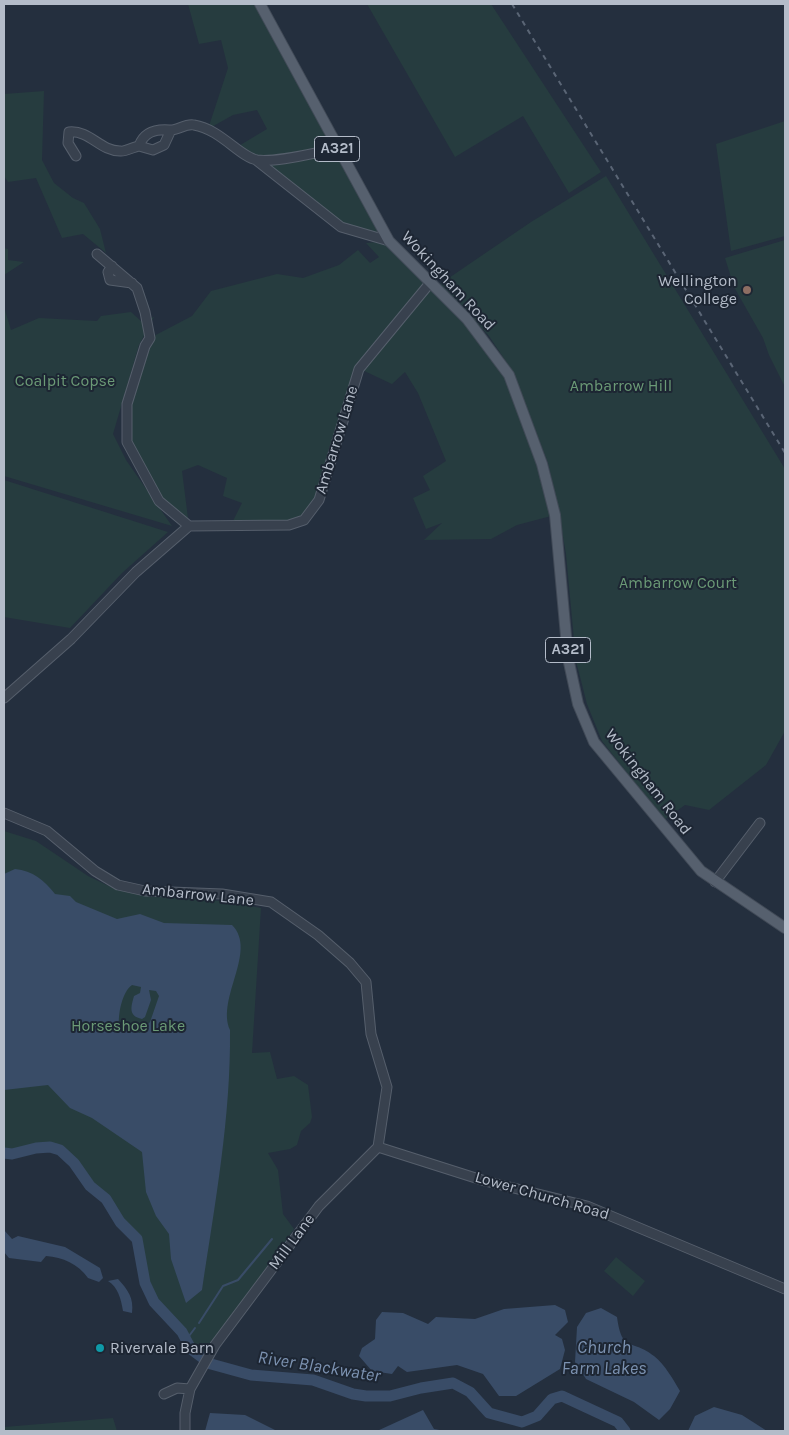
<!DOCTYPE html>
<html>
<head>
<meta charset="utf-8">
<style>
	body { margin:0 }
	#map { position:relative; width:789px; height:1435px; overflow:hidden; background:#242f3e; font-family:Karla,sans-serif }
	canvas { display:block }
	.frame { position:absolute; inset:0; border:5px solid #b4bcc9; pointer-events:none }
</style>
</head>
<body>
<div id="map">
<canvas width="789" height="1435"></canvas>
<div class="frame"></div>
</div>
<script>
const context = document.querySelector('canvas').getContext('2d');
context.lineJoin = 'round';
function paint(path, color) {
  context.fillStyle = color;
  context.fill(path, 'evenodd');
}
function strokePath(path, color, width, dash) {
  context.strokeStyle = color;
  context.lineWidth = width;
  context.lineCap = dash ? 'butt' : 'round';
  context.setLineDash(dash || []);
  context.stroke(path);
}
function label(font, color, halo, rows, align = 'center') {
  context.font = font + ' Karla,sans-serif';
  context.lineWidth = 4;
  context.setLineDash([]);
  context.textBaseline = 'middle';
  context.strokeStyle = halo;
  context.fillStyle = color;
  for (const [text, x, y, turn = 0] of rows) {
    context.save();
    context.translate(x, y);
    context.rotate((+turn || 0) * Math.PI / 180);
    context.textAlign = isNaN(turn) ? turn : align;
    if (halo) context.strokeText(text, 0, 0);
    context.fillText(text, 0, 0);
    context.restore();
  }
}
paint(new Path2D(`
	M188,4H260L389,241L430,283L509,375L555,515L517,525L491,539L424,540L442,523L426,529L413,498L430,490L423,476L446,461L418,393L405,372L392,384L360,369L319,500L304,520L231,525L242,503L223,496L227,478L198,465L182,471L189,526L159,501L127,442V404L150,338L192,316L211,291L277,274L303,278L339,265L358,250L370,263L379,257L366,243L387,241L341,227L237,147L267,129L257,110L233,115L208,129L228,68L221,40L199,44Z
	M367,4H491L601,172L569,193L523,116L455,157Z
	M44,91L42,160L54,183L73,198L84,203L100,229L106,253L83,234L62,238L36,178L8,182L4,176V94Z
	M785,121V236L731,251L716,144Z
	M606,176L785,469V731L766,765L709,810L685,805L664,820L602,741L587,704L576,661L566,554L558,508L548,463L513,372L489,336L440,284L531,222Z
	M785,240V387L769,355L763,338L734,287L725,258Z
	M4,248L8,249V260L24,262L4,275Z
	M4,307L11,330L39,318L97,321L101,316L131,312L141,321L154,317L139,345L113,434L126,460L172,526L4,476Z
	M4,480L168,532L122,573L70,628L4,617Z
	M4,831L36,841L88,876L117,890L145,895L221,901L261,908L252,1053L270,1052L277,1079L294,1076L308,1085L312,1117L310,1123L301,1131L297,1145L290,1149L268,1153L278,1170L283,1214L294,1229L201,1359L190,1350L181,1333L152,1302L144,1283L136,1240L118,1222L105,1200L89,1187L72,1164L59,1151L50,1149H36L12,1155L4,1154Z
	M616,1257L645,1281L633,1296L604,1271Z
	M113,1418L117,1431H4V1427Z`), '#263c3f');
paint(new Path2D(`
	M15,869C33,871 44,880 55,894L70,896L76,902L117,919L140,914L164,923L232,925C258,951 216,998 230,1030C231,1117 215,1203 202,1290L186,1303L171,1259L169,1234L156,1216L146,1192L142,1152L92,1118L70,1108L48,1085L4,1090V874ZM132,985L141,987L140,993L134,996C131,1007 128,1016 142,1019L145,1017L151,1000L149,990L156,991L159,996L150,1022L140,1033L127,1030L119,1026C118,1014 122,992 132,985Z
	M4,1230L12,1239L18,1236L65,1247L100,1268L103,1278L99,1282L88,1278C78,1264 63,1257 46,1256L41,1262L9,1258L4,1252Z
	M118,1279C128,1290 134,1298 132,1313L123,1311C121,1299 118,1287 108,1281Z
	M555,1305L565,1310L568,1322L555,1335L562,1339L565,1350L560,1369L516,1396H499L483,1374L457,1365L407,1372L398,1366L392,1374L372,1371L359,1356L362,1348L375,1339L376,1320L382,1312L403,1313L428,1324L436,1317L475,1319L504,1309Z
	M601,1308L617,1317C622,1354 632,1338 654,1356C665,1365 673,1379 680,1391L670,1409L659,1420L634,1402L586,1379L575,1362L577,1327L586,1313Z
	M714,1407L742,1415L767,1431H688L695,1416Z
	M423,1410L434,1429L445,1431H377Z
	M210,1413L245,1415L277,1431H205Z`), '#394c67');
strokePath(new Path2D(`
	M199,1323L223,1286L238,1280L272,1239
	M186,1340L195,1328`), '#394c67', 2);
strokePath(new Path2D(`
	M4,1153L12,1154L36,1148L50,1147L60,1150L74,1163L90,1186L106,1199L120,1222L137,1239L145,1283L154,1302L182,1332L191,1349L211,1364L251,1375L313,1380L353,1394L366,1396H390L421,1388L453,1383L470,1392L489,1413L522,1422L537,1416L552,1399L562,1396L618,1422L625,1431`), '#394c67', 11);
const minor = new Path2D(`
	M171,130L164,145L153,150L139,146C144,132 155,129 169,130C178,131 185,123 194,125C220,129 240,157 257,160C277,163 317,152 337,149
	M76,156L68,143L69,132C90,130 100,151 120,151C125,152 133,147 139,146
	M256,160L341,227L389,241
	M97,254L137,288L145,312L150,338L145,346L127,404V442L159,501L189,526
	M112,266L108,272L110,280L132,283
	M4,698L71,639L136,572L189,526L289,525L304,520L319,500L359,369L430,283
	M4,813L47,831L95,871L118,885L145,891L222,894L271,902L318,935L350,963L366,982L371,1034L387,1087L378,1147
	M715,882L760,823
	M378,1147L485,1181L587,1206L785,1289
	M164,1394L177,1388L190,1389
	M185,1431V1413L190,1389L215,1345L319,1206L378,1147`);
const major = new Path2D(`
	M260,4L389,241L467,319L509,375L542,464L555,515L568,658L578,704L594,742L701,871L785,928`);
strokePath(minor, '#565f6c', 11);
strokePath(major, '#414a57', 12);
strokePath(minor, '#38414e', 9);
strokePath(major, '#56606e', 10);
strokePath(new Path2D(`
	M512,4L785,453`), '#5a6575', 2, [5, 5]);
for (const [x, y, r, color] of [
	[747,290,5,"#8d6e63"],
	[100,1348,5,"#0f9aa8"]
]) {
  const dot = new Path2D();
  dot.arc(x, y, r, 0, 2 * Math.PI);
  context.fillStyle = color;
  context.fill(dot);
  strokePath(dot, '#1d2633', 2);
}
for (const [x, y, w] of [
	[337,149,45],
	[568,650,45]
]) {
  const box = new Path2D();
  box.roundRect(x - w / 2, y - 12.5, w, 25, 4);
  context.fillStyle = '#1d2633';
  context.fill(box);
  strokePath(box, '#b4bcc9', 1);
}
label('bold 15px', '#b4bcc9', null, [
	["A321",337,149],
	["A321",568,650]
]);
label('16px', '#b4bcc9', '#1d2633', [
	["Wokingham Road",448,281,47],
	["Ambarrow Lane",337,440,-73],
	["Wokingham Road",648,782,52],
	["Ambarrow Lane",198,895,6],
	["Lower Church Road",542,1196,16],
	["Mill Lane",292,1242,-53]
]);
label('16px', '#b4bcc9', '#1d2633', [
	["Wellington",737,281],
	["College",737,299],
	["Rivervale Barn",110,1348,"left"]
], 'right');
label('16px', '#6b9a76', '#1d2633', [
	["Coalpit Copse",65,381],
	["Ambarrow Hill",621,386],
	["Ambarrow Court",678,583],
	["Horseshoe Lake",128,1026]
]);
label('italic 18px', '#7c92b1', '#1d2633', [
	["Church",604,1348],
	["Farm Lakes",604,1369],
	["River Blackwater",319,1367,9]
]);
</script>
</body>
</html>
